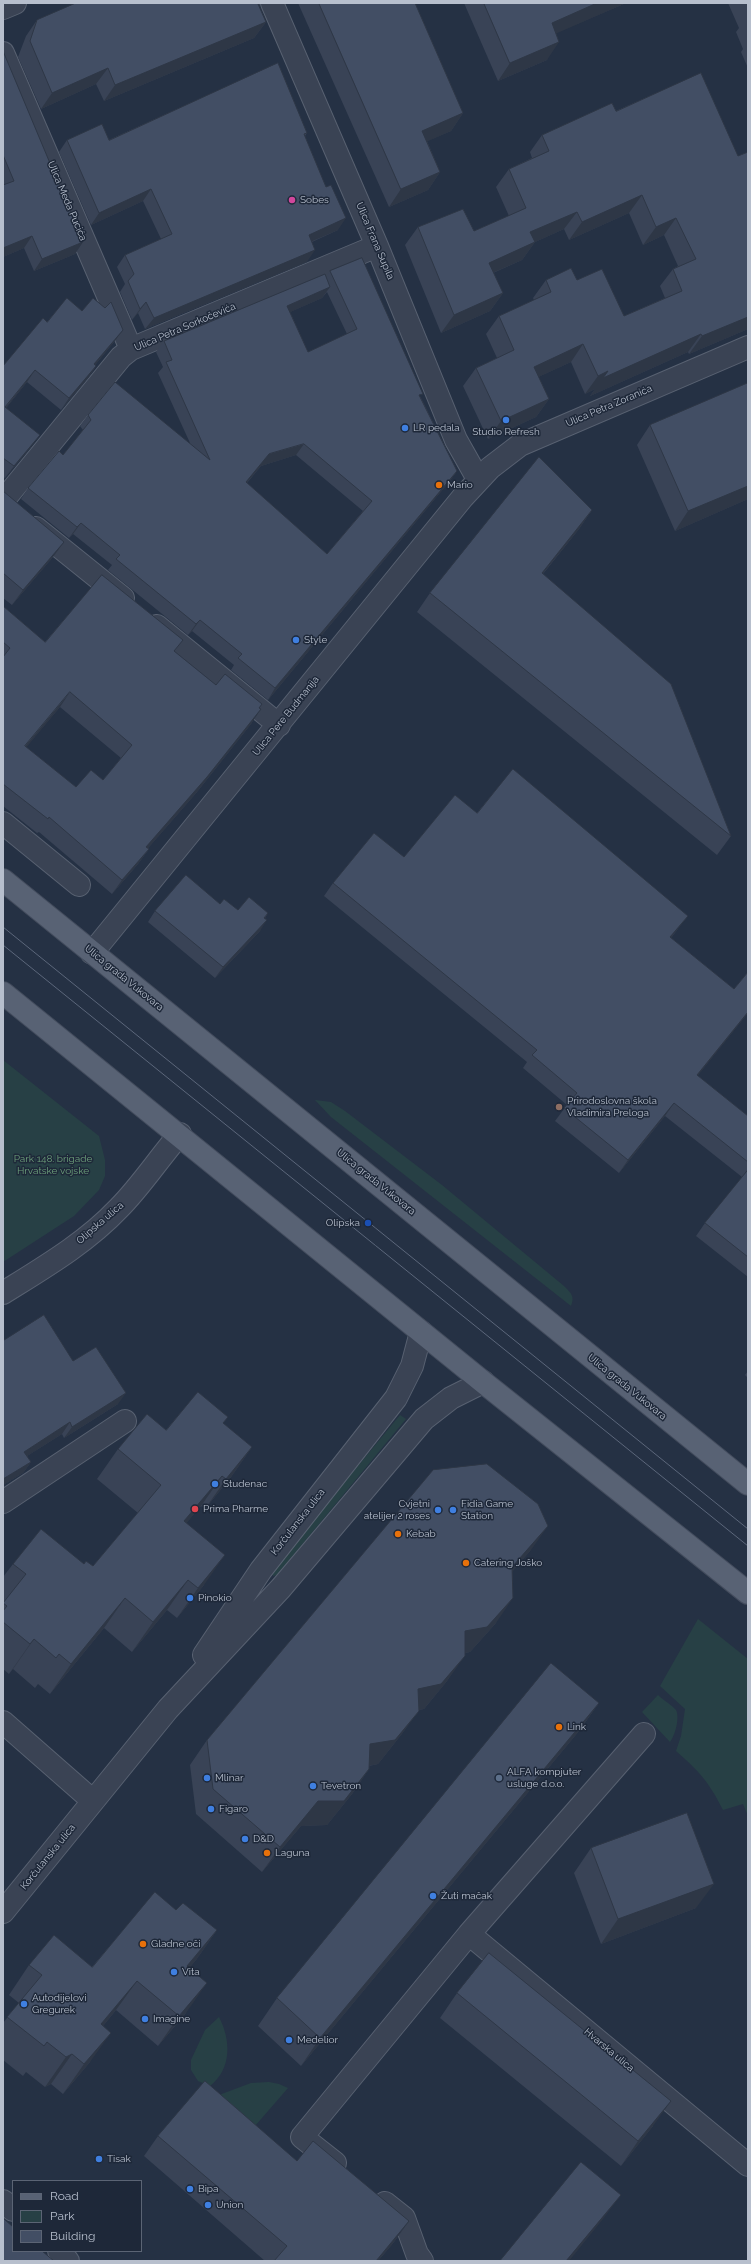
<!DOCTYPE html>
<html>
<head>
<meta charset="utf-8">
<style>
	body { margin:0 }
	#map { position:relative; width:751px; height:2264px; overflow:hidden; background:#253144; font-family:Raleway,sans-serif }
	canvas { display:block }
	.frame { position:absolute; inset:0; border:4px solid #b7bfcd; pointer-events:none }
	.legend { position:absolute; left:12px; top:2180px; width:130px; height:72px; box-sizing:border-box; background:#1e2839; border:1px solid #5b6474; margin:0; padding:5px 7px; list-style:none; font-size:12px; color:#b7bfcd }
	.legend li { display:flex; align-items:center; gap:8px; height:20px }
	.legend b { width:20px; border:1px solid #5b6474 }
</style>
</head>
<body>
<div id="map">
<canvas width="751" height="2264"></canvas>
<div class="frame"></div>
<ul class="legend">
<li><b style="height:5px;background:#586274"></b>Road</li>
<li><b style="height:11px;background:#274045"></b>Park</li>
<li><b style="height:11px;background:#424e64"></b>Building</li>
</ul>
</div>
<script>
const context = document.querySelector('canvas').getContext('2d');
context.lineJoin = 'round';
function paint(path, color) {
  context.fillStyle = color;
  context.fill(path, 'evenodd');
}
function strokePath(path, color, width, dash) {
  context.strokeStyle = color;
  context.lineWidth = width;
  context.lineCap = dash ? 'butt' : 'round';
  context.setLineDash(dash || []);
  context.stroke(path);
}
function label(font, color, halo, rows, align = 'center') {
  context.font = font + ' Raleway,sans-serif';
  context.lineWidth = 3;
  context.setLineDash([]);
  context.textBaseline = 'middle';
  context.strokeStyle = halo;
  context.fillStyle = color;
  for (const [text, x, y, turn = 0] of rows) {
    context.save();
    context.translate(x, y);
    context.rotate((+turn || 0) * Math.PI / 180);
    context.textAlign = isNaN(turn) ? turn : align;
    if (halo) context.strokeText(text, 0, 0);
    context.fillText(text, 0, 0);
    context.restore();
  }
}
paint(new Path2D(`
	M3,1060L99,1136L105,1160V1176L99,1190L74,1216L3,1262Z
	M315,1100L331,1102L345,1111L442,1185L564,1286C571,1293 575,1296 571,1306L331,1117Z
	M400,1415L406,1419L291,1558L277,1575L273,1576L272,1573L276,1565Z
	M698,1619L748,1659V1816L743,1804L723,1810C709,1782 699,1771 676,1751L681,1736L685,1709L660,1686Z
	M658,1695C663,1700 672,1705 676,1710C680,1718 675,1736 670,1742L642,1712Z
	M219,2017C231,2040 232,2069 210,2086L198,2081L191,2070V2060L205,2030Z
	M269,2082L279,2084L288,2088L255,2126L219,2095L251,2083Z`), '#274045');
const minor = new Path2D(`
	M272,3L377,246L456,440L478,479
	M3,8L15,3
	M3,53L131,349
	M3,501L121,357L131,349L377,246
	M36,528L123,598
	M157,626L279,725
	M3,823L79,885
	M92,953L463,497L490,468L520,445L748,347
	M3,1293C43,1268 86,1243 119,1208C141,1186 159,1158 180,1134
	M3,1502L125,1421
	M204,1655L261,1570L396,1398L412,1366L421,1332
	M3,1722L93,1801
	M3,1912L168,1709L281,1588L424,1419L451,1398L483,1382
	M469,1934L748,2165
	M335,2163L302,2137L469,1934L644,1734
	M3,2201L13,2210
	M385,2203L404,2218L417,2254L422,2261
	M59,2251L68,2261`);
const major = new Path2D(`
	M3,880L748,1484
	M3,993L483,1382L748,1593`);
strokePath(minor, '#586171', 24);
strokePath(major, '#434c5d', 24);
strokePath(minor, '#3a4354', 22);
strokePath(major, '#586274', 22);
strokePath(new Path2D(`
	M3,927L748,1529
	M3,945L748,1546`), '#5c677b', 1);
paint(new Path2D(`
	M261,3L259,6L266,22L254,38L104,101L96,84L41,109L18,57L26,36L37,20Z
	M298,3H415L463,113L451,131L427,141L440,172L428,190L389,207Z
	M464,3H626L556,33L547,60L498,81Z
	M728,3H748V68L741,52L743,49L736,32L739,28Z
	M3,51L83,242L75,254L34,271L24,248L3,257Z
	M616,111L738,156L748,329L689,354L688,352L590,396L595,389L585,394L571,362L538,377L549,399L536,417L488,439L463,386L476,368L497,358L486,334L499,316L534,300L533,298L546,280H577L624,316L665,298L660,286L673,269L678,266L664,235L643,245L629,213L569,240L564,229L535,242L522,260L493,273L503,293L490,311L441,333L405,245L418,227L474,231L509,216L496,187L509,169L532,158L530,152L542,135Z
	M307,133L305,136L338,230L312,242L307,262L145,329L138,313L132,320L120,292L125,284L117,267L125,255L161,239L143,201L91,225L59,152L67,140H109Z
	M330,271L421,398L457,471L449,482L268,700L231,670L234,665L192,631L188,635L108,570L112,565L73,534L69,538L21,499L28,488L63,455L83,430L80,426L88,415L190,443L158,373L163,367L156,352L164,341L326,277ZM327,292L347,334L308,352L290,312L322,298ZM296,455L363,511L327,554L247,483L261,466Z
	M47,322L114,342L95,365L96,366L88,378L61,410L27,382L6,408L31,447L5,478L3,477V366Z
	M748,383V499L675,531L637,445L650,425Z
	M3,491L53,557L12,605L3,598Z
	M592,510L579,529L543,574L731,836L717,855L417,612L430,593Z
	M3,606L45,642L183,640L175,652L216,685L260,708L251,724L197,792L148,848L149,849L138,864L112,894L39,832L37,833L3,806ZM60,707L121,758L103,780L76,787L26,747Z
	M477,813L678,929L671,938L734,989L748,972V1013L697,1076L748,1116V1277L696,1236L705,1223L742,1177L665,1116L619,1173L555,1121L567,1105L523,1068L527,1062L324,896L333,883L404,857Z
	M220,904L238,910L268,913L265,918L260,931L215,978L148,922L155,911Z
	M73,1361L118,1404L64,1438L62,1434L27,1456L31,1462L23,1473L3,1485Z
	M748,1371V1378L745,1375Z
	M223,1424L252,1447L231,1477L205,1509L201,1506L186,1523L204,1585L177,1618L167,1610L132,1652L104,1628L50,1694L38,1684L35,1688L13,1669L9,1674L3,1669V1577L13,1564H84L93,1566L138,1513L97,1479L118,1449L166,1430Z
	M531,1550L512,1571L496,1623L470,1652L465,1653L447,1681L424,1709L419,1710L401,1735L378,1764L369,1766V1769L352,1794L327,1825L301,1826L262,1872L196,1814L190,1765L207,1740Z
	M599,1703L579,1731L301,2066L258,2026L277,1998Z
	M591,1848L696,1908L601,1944L574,1873Z
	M176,1910L217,1930L196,1960L189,1968L186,2013L158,2046L116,2010L103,2026L90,2062L63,2094L51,2084L45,2087L26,2072L23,2076L3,2060V2023L19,2003L9,1995L29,1965L92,1967Z
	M457,1993L653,2126L621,2166L440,2018Z
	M158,2136L297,2161L409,2221L394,2242L378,2261H265L144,2156Z`), '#394356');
paint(new Path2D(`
	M597,3H626L539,41L552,23Z
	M266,22L254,38L104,101L115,85Z
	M559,42L547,60L498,81L510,63Z
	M108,68L96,84L41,109L52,93Z
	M463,113L451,131L410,149L422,131Z
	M440,172L428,190L389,207L401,189Z
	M151,189L143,201L91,225L99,213Z
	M642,195L629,213L569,240L582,222Z
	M577,212L564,229L535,242L522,260L476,280L489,263L530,232Z
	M346,218L338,230L301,246L309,235Z
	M676,218L664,235L643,245L656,227Z
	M32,236L24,248L3,257V248Z
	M83,242L75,254L34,271L42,259Z
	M315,250L307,262L145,329L154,318Z
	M330,287L322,298L279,317L287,306Z
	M503,293L490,311L441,333L454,315Z
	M146,302L138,313L132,320L140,309Z
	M748,317V329L689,354L702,336Z
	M123,330L114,342L86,376L94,364Z
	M701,334L688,352L590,396L595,389L585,394L598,376L608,371Z
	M583,344L571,362L521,385L534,367Z
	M96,366L88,378L61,410L69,398Z
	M35,370L27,382L3,412V411Z
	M549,399L536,417L488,439L501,421Z
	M40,435L31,447L5,478L14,466Z
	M304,444L296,455L261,466L238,493L246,482L269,454Z
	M457,471L449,482L268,700L275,688Z
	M748,486V499L675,531L688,511Z
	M592,510L579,529L528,592L542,573Z
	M81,523L73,534L69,538L77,527Z
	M64,542L53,557L12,605L23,590Z
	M200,620L192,631L188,635L196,624Z
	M70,692L60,707L15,761L25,746Z
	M261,709L251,724L197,792L136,862L146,847Z
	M149,849L138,864L112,894L122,880Z
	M688,916L678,929L661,950L670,937Z
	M267,920L260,931L215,978L223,967Z
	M748,1012V1013L688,1088L697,1075Z
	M674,1103L665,1116L619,1173L628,1160Z
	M126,1393L118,1404L64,1438L72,1427Z
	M70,1422L62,1434L16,1463L24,1452Z
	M252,1447L231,1477L205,1509L226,1479Z
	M31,1462L23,1473L3,1485V1479Z
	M222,1476L201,1506L163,1551L184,1521Z
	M548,1526L531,1550L495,1592L512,1567Z
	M225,1555L204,1585L177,1618L198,1588Z
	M188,1580L167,1610L132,1652L153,1622Z
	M125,1598L104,1628L50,1694L71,1664Z
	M513,1598L496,1623L470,1652L448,1656L465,1631Z
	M34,1639L13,1669L9,1674L30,1644Z
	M465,1656L447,1681L424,1709L401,1713L418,1689Z
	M599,1703L579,1731L301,2066L320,2038Z
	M419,1711L401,1735L378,1764L353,1769L370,1744Z
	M369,1769L352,1794L327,1825L301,1826L262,1872L280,1847L318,1801Z
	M714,1884L696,1908L601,1944L618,1919Z
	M217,1930L196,1960L166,1996L187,1966Z
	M137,1981L116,2010L80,2054L101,2024Z
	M207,1983L186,2013L158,2046L179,2016Z
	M111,2033L90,2062L63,2094L84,2064Z
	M72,2054L51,2084L45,2087L66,2057Z
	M671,2101L653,2126L621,2166L638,2141Z
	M621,2195L603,2219L569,2261H566Z
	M409,2221L394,2242L378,2261H376Z`), '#2e3746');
const building = new Path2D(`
	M76,3H261L258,4L266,22L115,85L108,68L52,93L30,41L37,20Z
	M319,3H415L463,113L422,131L440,172L401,189Z
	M484,3H597L552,23L559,42L510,63Z
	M3,51L83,242L42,259L32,236L3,248V185L14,181L3,155Z
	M278,63L307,133L304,134L326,187L331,185L346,218L309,235L315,250L154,318L146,302L140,309L128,281L134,274L125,255L172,234L151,189L99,213L67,140L102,124L109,140Z
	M701,73L738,156L748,152V317L702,336L701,334L603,378L608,371L598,376L583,344L534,367L549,399L501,421L476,368L514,350L499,316L551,292L546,280L571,268L577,280L602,269L624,316L682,291L673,269L696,259L676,218L656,227L642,195L582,222L577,212L530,232L535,242L489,263L503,293L454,315L418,227L463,209L474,231L526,208L509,169L549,151L542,135L612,103L616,111Z
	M362,258L423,394L419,395L457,471L275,688L238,658L242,654L200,620L196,624L116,559L120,555L81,523L77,527L28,488L59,451L63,455L91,420L88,415L115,382L210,460L166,362L172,360L164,341L325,274L330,287L287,306L308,352L357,329L330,271ZM304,444L372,501L327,554L246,482L269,454Z
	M67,298L82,311L93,298L105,308L111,302L123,330L94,364L96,366L69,398L35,370L5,407L40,435L14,466L3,458V366L43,318L47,322Z
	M748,383V486L688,511L650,425Z
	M539,457L592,510L542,573L671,684L731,836L430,593Z
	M3,491L64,542L23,590L3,573Z
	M102,575L183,640L174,651L216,685L225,674L262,704L259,708L261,709L207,777L146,847L149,849L122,880L49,817L48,819L3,784V657L10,648L3,642V606L45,642ZM70,692L132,745L103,780L91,770L76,787L25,746Z
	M513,769L688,916L670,937L734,989L748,972V1012L697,1075L748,1116V1162L674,1103L628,1160L564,1108L577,1093L532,1055L537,1050L333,883L374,833L404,857L455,795L477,813Z
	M186,875L220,904L224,899L238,910L249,897L268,913L264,918L267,920L223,967L155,911Z
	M748,1170V1257L705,1223Z
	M44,1315L73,1361L96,1347L126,1393L72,1427L70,1422L24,1452L31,1462L3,1479V1341Z
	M198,1392L228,1417L223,1423L252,1447L226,1479L222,1476L184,1521L225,1555L198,1588L188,1580L153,1622L125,1598L71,1664L59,1654L56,1658L34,1639L30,1644L3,1622V1611L7,1606L3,1603L26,1574L13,1564L41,1529L84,1564L86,1561L93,1566L161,1485L118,1449L147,1414L166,1430Z
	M487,1464L538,1504L548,1526L512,1567L513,1598L487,1627L465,1631V1656L441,1684L418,1689L419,1711L395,1740L370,1744L369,1769L344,1801H318L280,1847L213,1789L207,1740L433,1470Z
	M551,1663L599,1703L320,2038L277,1998Z
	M687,1813L714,1884L618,1919L591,1848Z
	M155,1892L176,1910L183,1903L217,1930L187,1966L207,1983L179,2016L137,1981L101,2024L111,2033L84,2064L72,2054L66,2057L47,2042L44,2046L7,2017L42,1975L29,1965L54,1935L92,1967Z
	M489,1953L671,2101L638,2141L457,1993Z
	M205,2081L297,2161L313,2141L409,2221L376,2261H274L287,2246L158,2136Z
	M581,2162L621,2195L566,2261H500Z
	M3,2218L13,2227V2251H42L54,2261H3Z`);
paint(building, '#424e64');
strokePath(building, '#2e3746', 1);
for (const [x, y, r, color] of [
	[292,200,4,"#d1479c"],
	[506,420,4,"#3f7fe0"],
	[405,428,4,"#3f7fe0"],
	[439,485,4,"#e8710a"],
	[296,640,4,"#3f7fe0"],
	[559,1107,4,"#8d6e63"],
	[368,1223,4,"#1a4fb4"],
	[215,1484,4,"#3f7fe0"],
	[195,1509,4,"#e0444e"],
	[438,1510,4,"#3f7fe0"],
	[453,1510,4,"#3f7fe0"],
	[398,1534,4,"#e8710a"],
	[466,1563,4,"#e8710a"],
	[190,1598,4,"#3f7fe0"],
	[559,1727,4,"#e8710a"],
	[207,1778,4,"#3f7fe0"],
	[499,1778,4,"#5c6f8a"],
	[313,1786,4,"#3f7fe0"],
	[211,1809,4,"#3f7fe0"],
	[245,1839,4,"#3f7fe0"],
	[267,1853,4,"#e8710a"],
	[433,1896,4,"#3f7fe0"],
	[143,1944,4,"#e8710a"],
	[174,1972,4,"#3f7fe0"],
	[24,2004,4,"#3f7fe0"],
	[145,2019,4,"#3f7fe0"],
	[289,2040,4,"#3f7fe0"],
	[99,2159,4,"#3f7fe0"],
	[190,2189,4,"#3f7fe0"],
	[208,2205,4,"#3f7fe0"]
]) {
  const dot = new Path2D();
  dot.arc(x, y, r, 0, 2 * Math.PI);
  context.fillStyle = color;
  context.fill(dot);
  strokePath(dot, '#1e2839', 1.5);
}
label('10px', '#b7bfcd', '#1e2839', [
	["Sobes",300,200],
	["LR pedala",413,428],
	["Studio Refresh",506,432,"center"],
	["Mario",447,485],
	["Style",304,640],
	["Prirodoslovna škola",567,1101],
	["Vladimira Preloga",567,1113],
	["Olipska",360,1223,"right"],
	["Studenac",223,1484],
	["Cvjetni",430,1504,"right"],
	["atelijer 2 roses",430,1516,"right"],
	["Fidia Game",461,1504],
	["Station",461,1516],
	["Prima Pharme",203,1509],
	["Kebab",406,1534],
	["Catering Joško",474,1563],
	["Pinokio",198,1598],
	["Link",567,1727],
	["ALFA kompjuter",507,1772],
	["usluge d.o.o.",507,1784],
	["Mlinar",215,1778],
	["Tevetron",321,1786],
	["Figaro",219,1809],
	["D&D",253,1839],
	["Laguna",275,1853],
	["Žuti mačak",441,1896],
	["Gladne oči",151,1944],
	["Vita",182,1972],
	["Autodijelovi",32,1998],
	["Gregurek",32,2010],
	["Imagine",153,2019],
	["Medelior",297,2040],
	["Tisak",107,2159],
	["Bipa",198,2189],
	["Union",216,2205]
], 'left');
label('10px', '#b7bfcd', '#1e2839', [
	["Ulica Meda Pucića",67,201,67],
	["Ulica Frana Supila",375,241,67],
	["Ulica Petra Sorkočevića",185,327,-23],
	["Ulica Petra Zoranića",609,406,-23],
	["Ulica Pere Budmanija",286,716,-51],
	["Ulica grada Vukovara",124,978,39],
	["Ulica grada Vukovara",376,1182,39],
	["Olipska ulica",100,1223,-41],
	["Ulica grada Vukovara",627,1387,39],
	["Korčulanska ulica",298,1522,-52],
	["Korčulanska ulica",48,1857,-51],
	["Hvarska ulica",609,2050,40]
]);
label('10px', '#6da07b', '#1e2839', [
	["Park 148. brigade",53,1159],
	["Hrvatske vojske",53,1171]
]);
</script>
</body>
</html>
